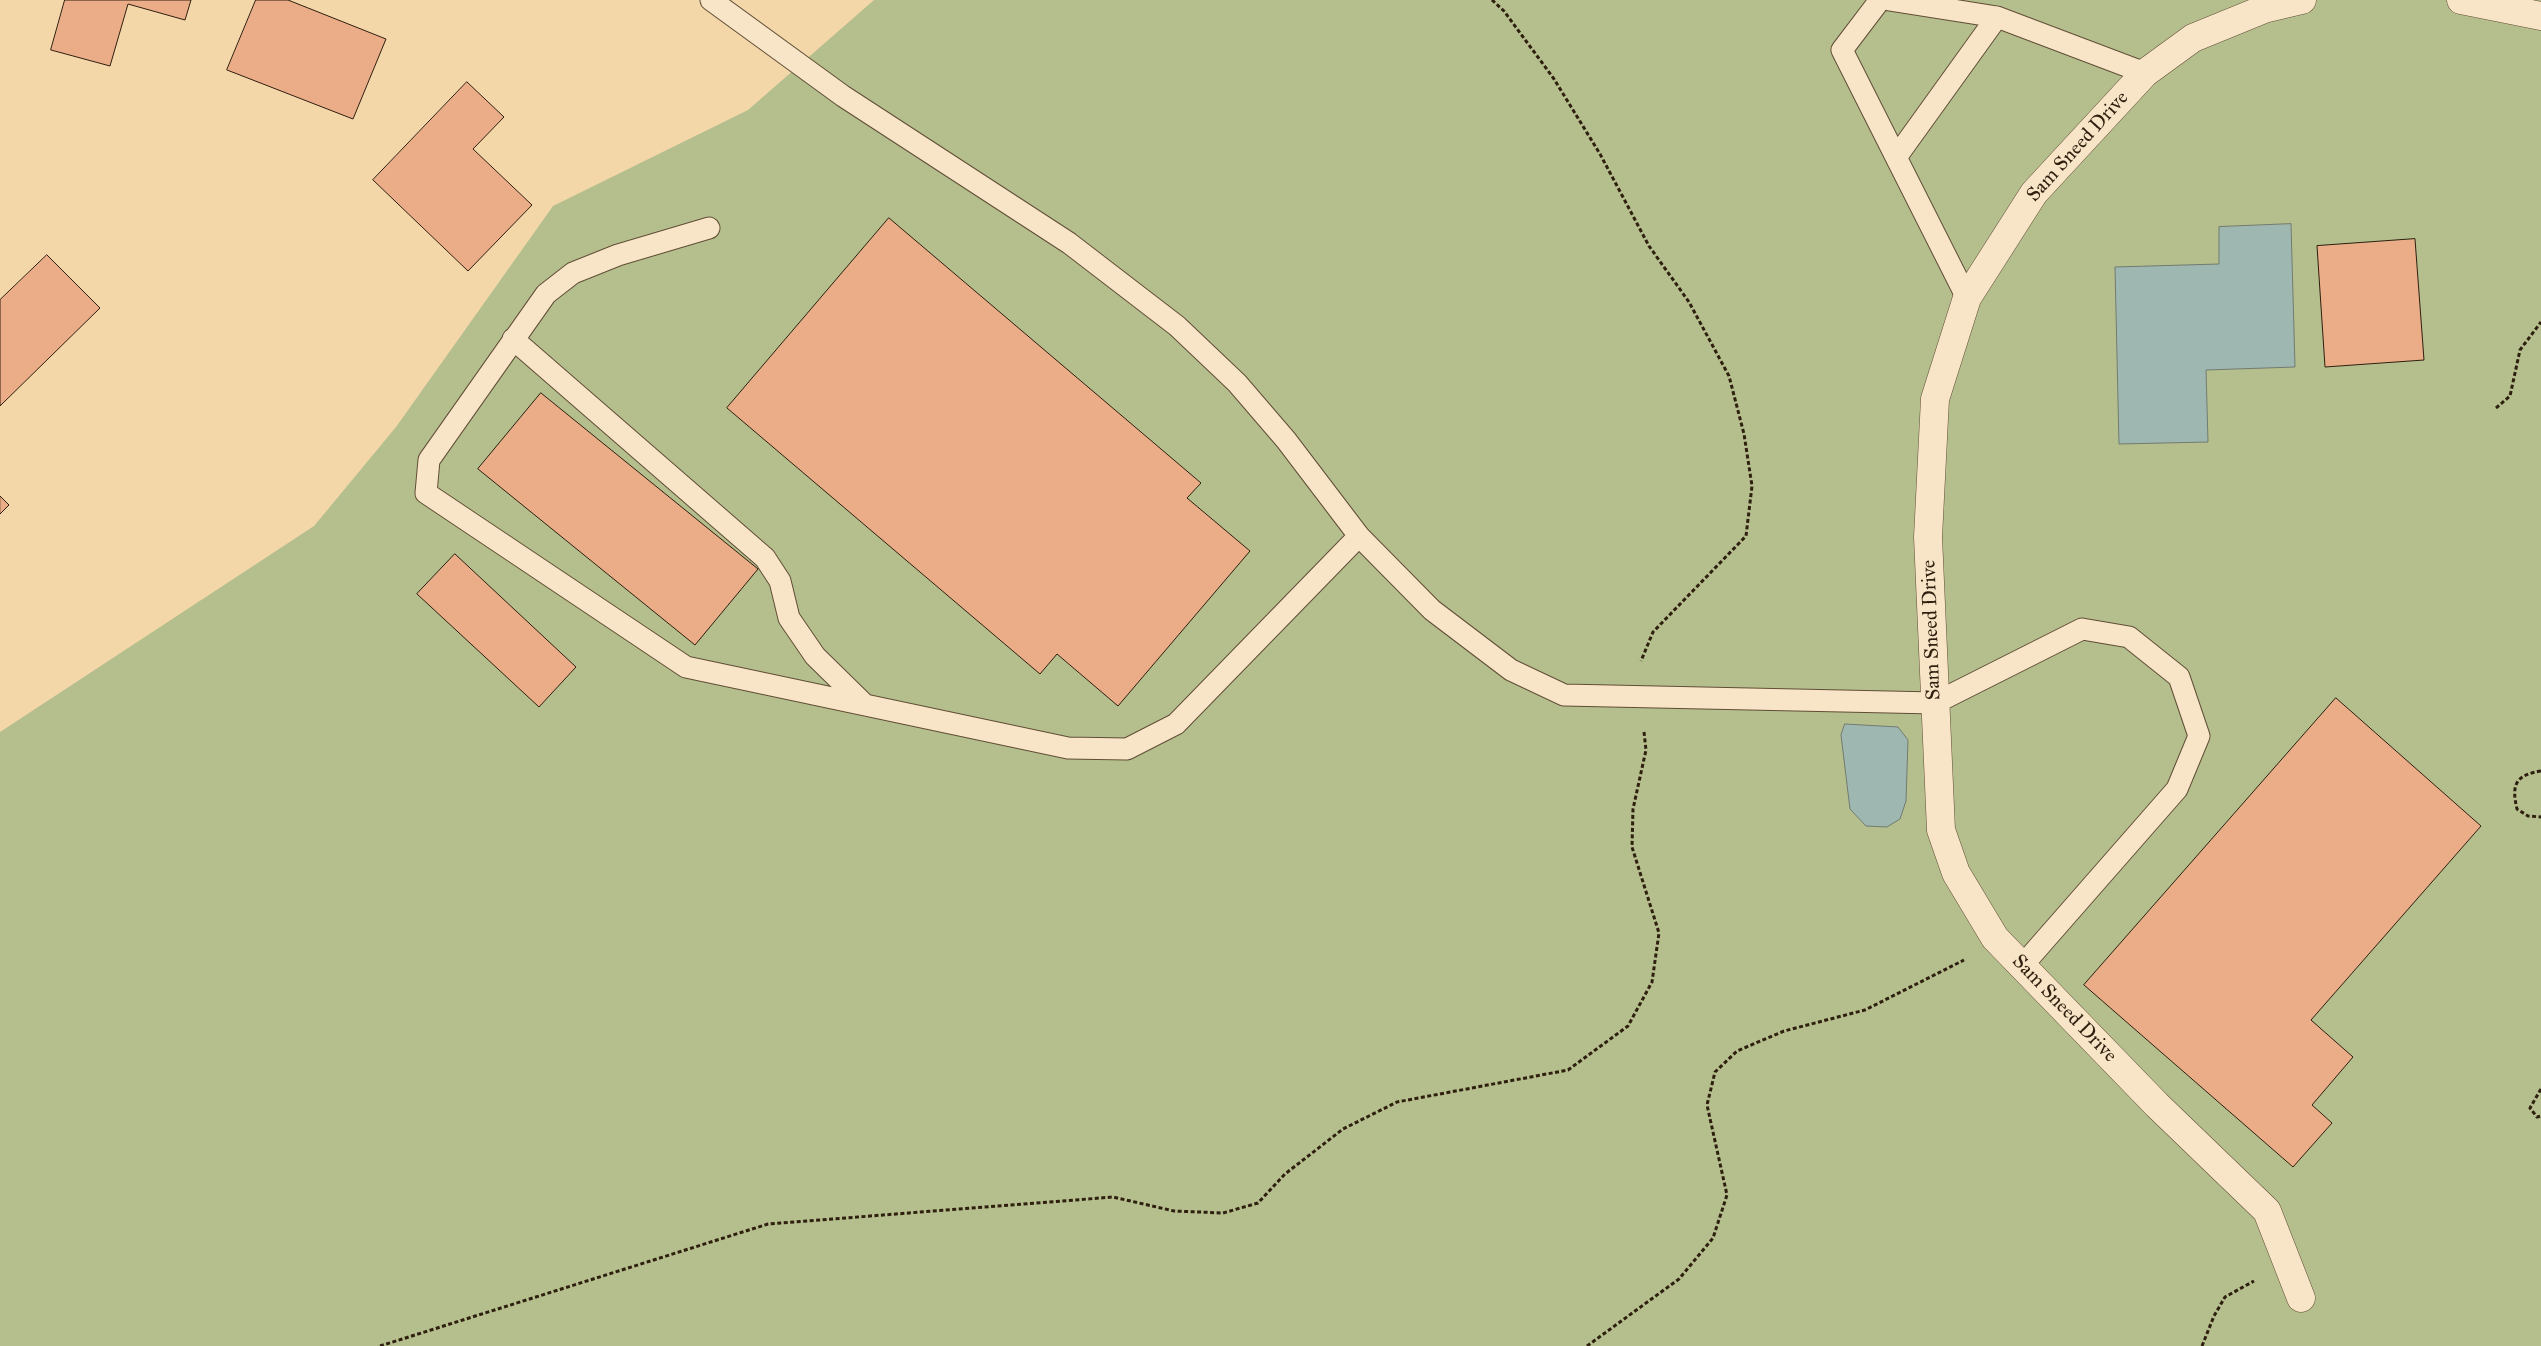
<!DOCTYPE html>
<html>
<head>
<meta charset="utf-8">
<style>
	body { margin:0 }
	canvas { display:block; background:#f4d7a9 }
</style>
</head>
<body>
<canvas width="2541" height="1346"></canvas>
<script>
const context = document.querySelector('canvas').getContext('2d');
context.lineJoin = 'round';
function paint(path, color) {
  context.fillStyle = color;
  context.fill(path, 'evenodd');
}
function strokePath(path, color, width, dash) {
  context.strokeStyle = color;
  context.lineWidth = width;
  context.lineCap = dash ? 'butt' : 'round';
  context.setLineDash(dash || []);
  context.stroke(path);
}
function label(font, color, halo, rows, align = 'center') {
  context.font = font + ' "IM FELL Great Primer",serif';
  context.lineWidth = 4;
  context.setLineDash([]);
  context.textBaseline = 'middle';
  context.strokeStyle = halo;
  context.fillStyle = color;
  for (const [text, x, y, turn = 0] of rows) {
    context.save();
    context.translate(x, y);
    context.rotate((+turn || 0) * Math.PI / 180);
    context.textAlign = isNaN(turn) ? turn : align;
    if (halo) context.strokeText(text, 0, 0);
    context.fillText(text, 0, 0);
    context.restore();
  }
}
paint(new Path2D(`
	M874,0H2541V1346H0V732L314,526L396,427L553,206L748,110Z`), '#b5bf8d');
const water = new Path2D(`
	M2291,224L2295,367L2206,370L2208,442L2119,444L2115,267L2219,264V227Z
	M1845,724L1898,727L1908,740L1906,801L1900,819L1887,827L1866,826L1850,809L1841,735Z`);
paint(water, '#9eb8b1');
strokePath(water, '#727b70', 1);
const building = new Path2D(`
	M65,0H191L185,20L128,4L110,66L51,50Z
	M256,0H288L386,39L353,119L227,70Z
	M467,82L504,117L473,149L532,205L468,271L373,180Z
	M889,218L1201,483L1187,498L1250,551L1118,706L1057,654L1040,674L727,408Z
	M2415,239L2424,360L2325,367L2317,246Z
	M47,255L100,308L0,406V300Z
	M541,393L758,569L695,645L478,469Z
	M0,496L9,505L0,514Z
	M455,554L576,667L539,707L417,594Z
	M2336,698L2481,826L2311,1020L2353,1057L2312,1105L2332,1123L2293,1167L2084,985Z`);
paint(building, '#eaad88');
strokePath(building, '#2f1f0f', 1);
const lane = new Path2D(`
	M711,0L843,96L1069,243L1177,326L1237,383L1286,440L1359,536L1432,610L1511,670L1564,695L1935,703L2082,629L2129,637L2179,677L2199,736L2177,789L2022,966
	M1880,0L1842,50L1967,298
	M1889,0L1997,17L2145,73
	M1897,156L1997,17
	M709,228L618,255L573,273L546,294L429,460L426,493L686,667L1068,748L1127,749L1176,724L1359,536
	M513,339L765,558L780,581L789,618L815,656L865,705`);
const street = new Path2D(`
	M2461,0L2541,16
	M2301,1298L2267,1211L2157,1105L1995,938L1956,873L1941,830L1928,537L1935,399L1967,298L2034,193L2145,73L2193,38L2264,9L2302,0`);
strokePath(lane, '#604d36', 23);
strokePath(street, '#604d36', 29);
strokePath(new Path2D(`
	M1492,0L1504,11L1554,79L1600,154L1649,246L1689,302L1729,376L1744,434L1752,486L1746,536L1653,632L1641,661
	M2496,408L2510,396L2520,350L2541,322
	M2541,771C2516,775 2511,784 2517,809L2528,816L2541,817
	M2541,1089L2530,1108L2537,1117L2541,1116
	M380,1346L768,1224L1113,1197L1174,1211L1223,1213L1258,1203L1285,1174L1343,1129L1397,1102L1568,1070L1628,1026L1652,982L1659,933L1632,847L1633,809L1646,750L1644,732
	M1587,1346L1679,1279L1713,1238L1727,1195L1707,1105L1715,1072L1737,1051L1784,1031L1865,1010L1964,960
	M2202,1346L2214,1316L2225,1297L2254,1281`), '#2f1f0f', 3, [4, 2.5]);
strokePath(lane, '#f8e5c7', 21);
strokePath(street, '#f8e5c7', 28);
label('20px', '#2f1f0f', '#f8e5c7', [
	["Sam Sneed Drive",2078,147,-48],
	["Sam Sneed Drive",1932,630,-92],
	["Sam Sneed Drive",2064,1009,46]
]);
</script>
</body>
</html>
